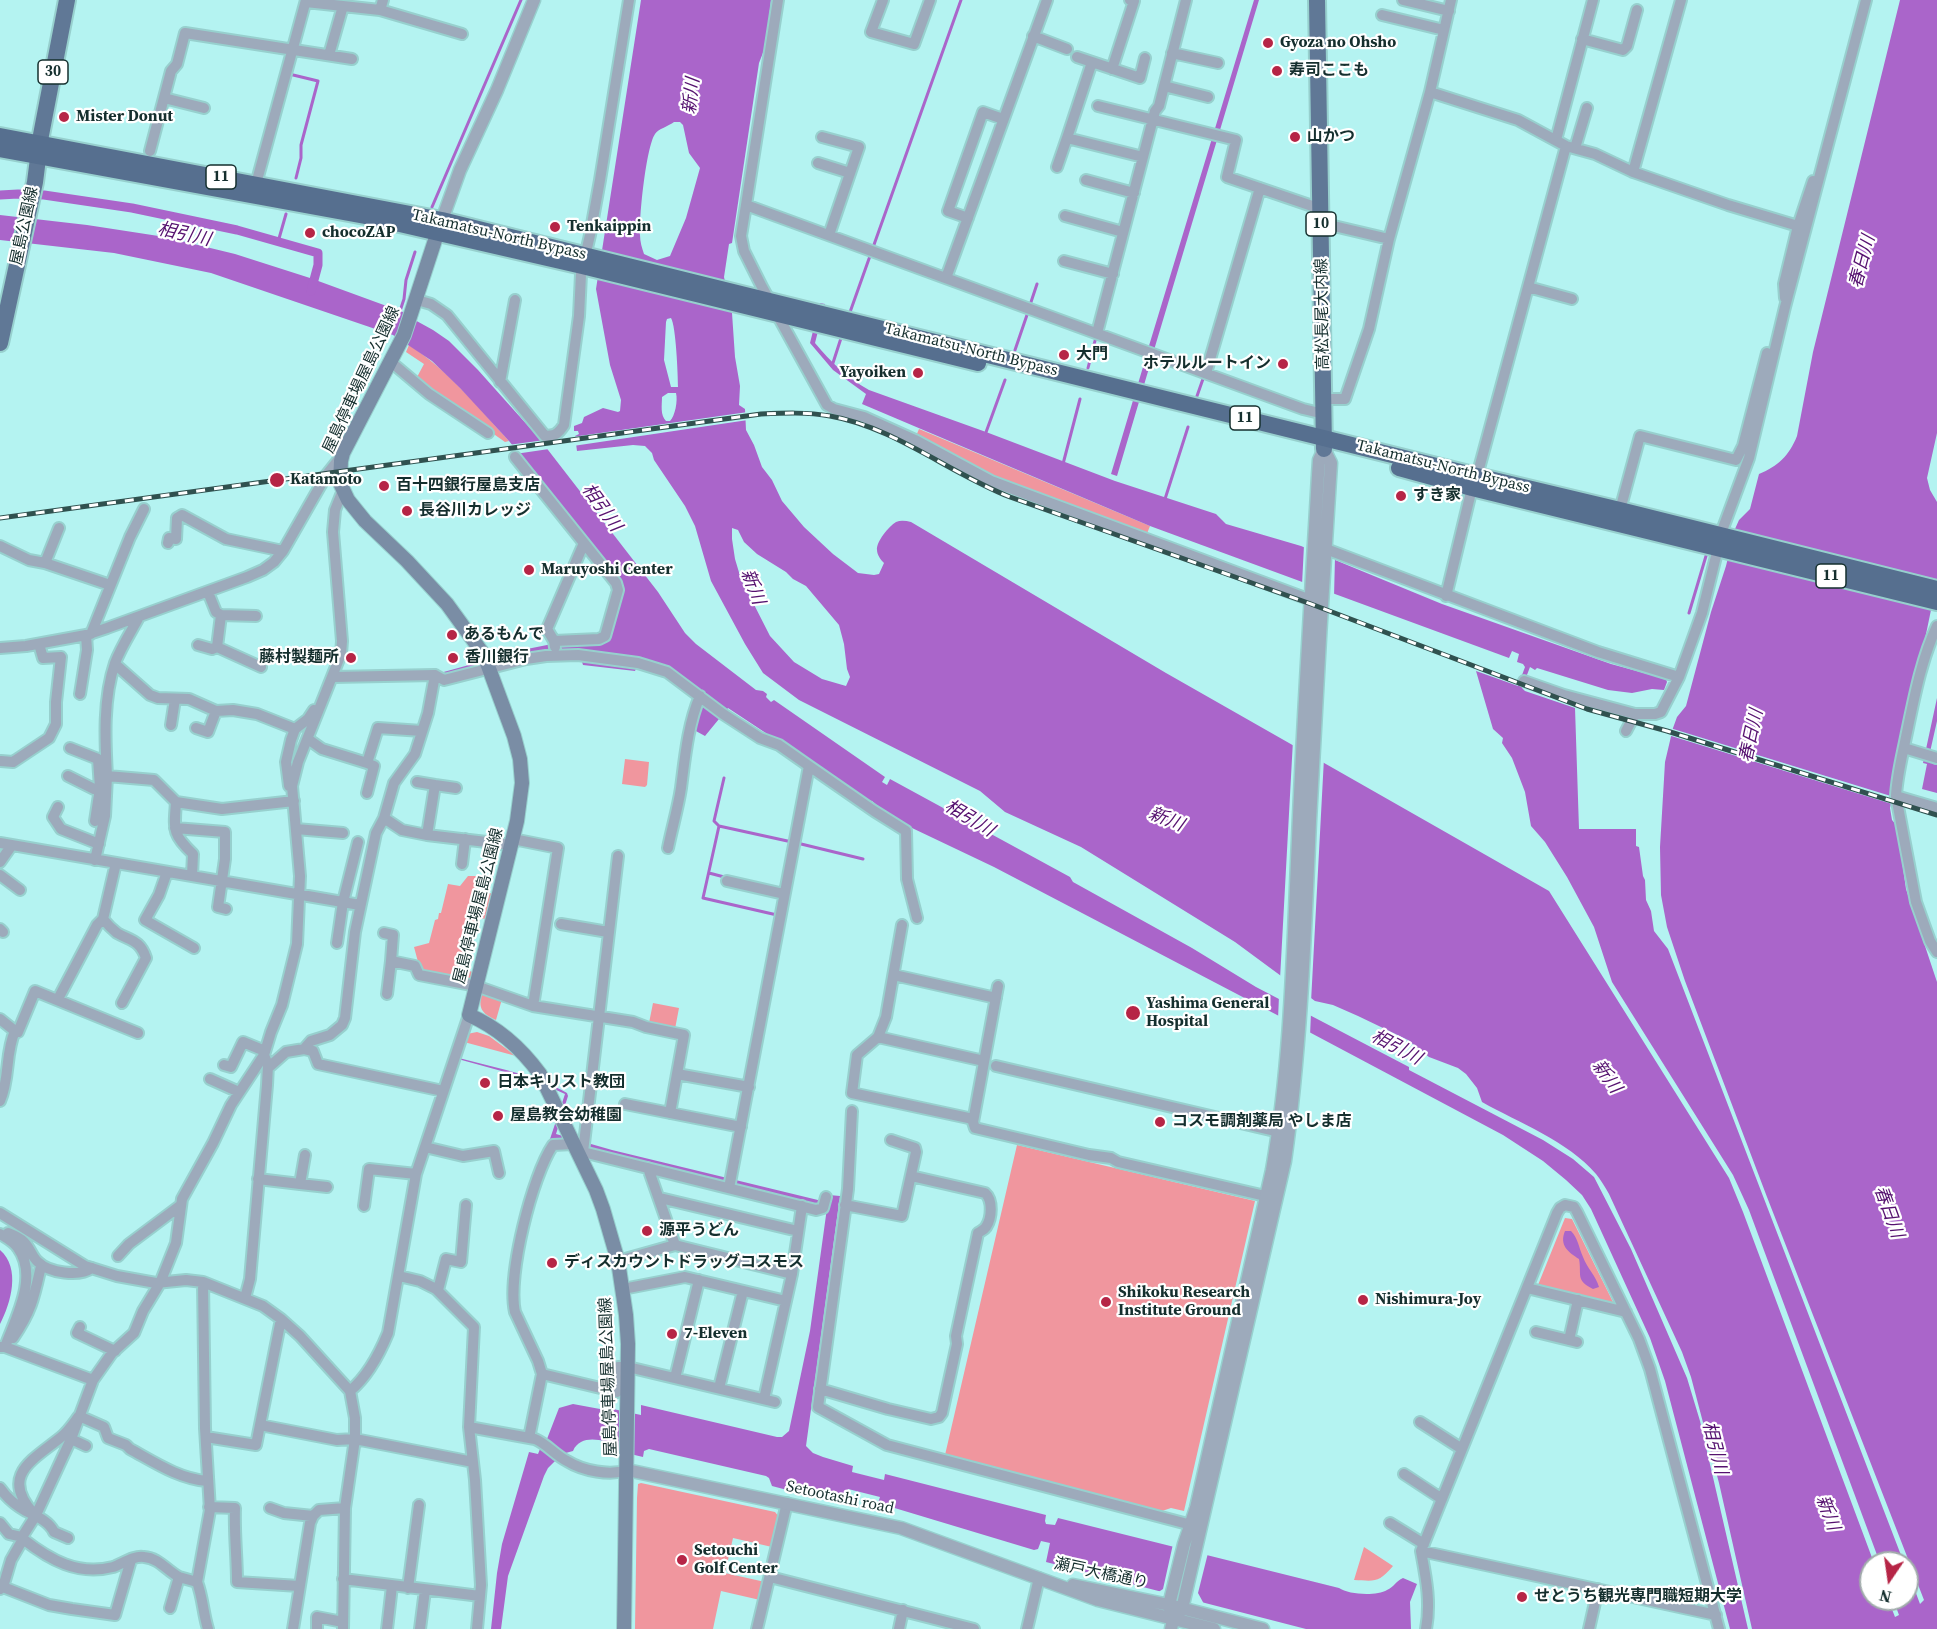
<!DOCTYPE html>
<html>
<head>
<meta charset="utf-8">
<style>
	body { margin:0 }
	#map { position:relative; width:1937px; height:1629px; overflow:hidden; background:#b4f3f1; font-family:"Source Serif 4",serif }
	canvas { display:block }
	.north { position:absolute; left:1859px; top:1551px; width:60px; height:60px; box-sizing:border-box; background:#fff; border:2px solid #a1acab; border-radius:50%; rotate:193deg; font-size:16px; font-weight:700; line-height:24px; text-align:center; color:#152f2e }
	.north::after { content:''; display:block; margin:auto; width:21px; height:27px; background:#b62546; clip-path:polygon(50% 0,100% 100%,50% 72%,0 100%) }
</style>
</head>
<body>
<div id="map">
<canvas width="1937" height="1629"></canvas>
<div class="north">N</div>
</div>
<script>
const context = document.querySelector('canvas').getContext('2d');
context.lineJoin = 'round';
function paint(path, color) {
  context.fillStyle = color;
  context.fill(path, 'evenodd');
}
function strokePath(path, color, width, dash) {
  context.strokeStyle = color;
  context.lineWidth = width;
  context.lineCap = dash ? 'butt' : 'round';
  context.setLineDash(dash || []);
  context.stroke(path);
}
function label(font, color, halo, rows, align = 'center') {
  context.font = font + ' "Source Serif 4","Noto Sans JP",serif';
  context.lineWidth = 4.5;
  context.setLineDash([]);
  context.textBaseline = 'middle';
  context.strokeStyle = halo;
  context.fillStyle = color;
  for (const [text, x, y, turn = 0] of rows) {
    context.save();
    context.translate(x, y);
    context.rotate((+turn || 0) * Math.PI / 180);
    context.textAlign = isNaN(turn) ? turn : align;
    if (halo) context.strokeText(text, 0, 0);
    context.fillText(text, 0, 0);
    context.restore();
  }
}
paint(new Path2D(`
	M409,345C448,370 478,407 509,441L505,442L416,379L424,364L406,352Z
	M919,429L1150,526L1146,536L991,477L916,436Z
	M625,759L649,762L647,785L645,787L622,784Z
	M468,876H476V890L494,894L488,919L477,918L465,970L473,972L470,982L421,973L414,947L429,943L435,920L438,919L439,913H441L448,884L460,886Z
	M482,992L502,999L496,1020C481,1013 478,1008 482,992Z
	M653,1003L679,1008L675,1029L649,1023Z
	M477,1032L489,1036L516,1056L464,1042L467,1034Z
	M1017,1145L1255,1201L1184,1511L1171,1508L1159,1512L945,1455Z
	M1565,1218L1572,1219L1614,1304L1538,1285Z
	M641,1483L775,1512L779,1517L772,1547L733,1538L725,1573L765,1582L760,1600L721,1591L713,1629H635L637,1498L638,1484Z
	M1364,1547L1393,1566C1378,1583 1376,1581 1354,1580Z`), '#f0969e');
paint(new Path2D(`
	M641,0H771L766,45L759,63L732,243L729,244L724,277L732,313L735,357L740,386L739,405L745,409L746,430L754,445L762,467L772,480L782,501L804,527L833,554L858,573L874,575L879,574L884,563C881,560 877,555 877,550C876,542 889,526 896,522C901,520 906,521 911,522L1166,673L1549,891L1729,1178L1743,1212L1874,1563H1871V1599H1888L1895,1617L1899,1615L1893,1599H1907V1569L1920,1604L1924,1600L1767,1197L1685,981L1667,927L1661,895L1660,847L1665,762L1673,728L1677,717L1686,706L1711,612L1726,566L1735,529L1739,520L1750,509L1759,474C1778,466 1789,456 1797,436L1813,352L1900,0H1937V433L1927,478L1930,490L1937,502V581L1890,808L1892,820L1897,826L1906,889L1937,982V1629H1752L1719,1483L1691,1377L1682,1352L1609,1194C1605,1187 1601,1180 1596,1174C1568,1141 1519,1123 1482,1102L1477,1088L1466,1074L1458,1068L1429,1057L1408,1040L1358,1016L1333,1005L1315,1001L1235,942L1081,847L1005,812L980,791L799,700L763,673L745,644L711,581L695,526L685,506L654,460L652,453L645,446L633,445L577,451L575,436L579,434L578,431H574V426L582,423L584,417L603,408L618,412L620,411L621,400L610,365L596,289ZM674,122H680L683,125L689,153L700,168L686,218L670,256L657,260L644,254C642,248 640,242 640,235C639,218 646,147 655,134C658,129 669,126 674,122ZM671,318C676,326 678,375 678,387H671L664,360L666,322L667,319ZM668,393H676C678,401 675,416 670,421H666C660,415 662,405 662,397ZM732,528L738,530L744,542L757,554L786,572L793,579L806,586L839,625L844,644L847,669L850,677L846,686L822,679L794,662L770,636L741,579L735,559L732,539Z
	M1254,0H1259L1154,350L1148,349Z
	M0,215L87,225L165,237L235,254L310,278L403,312L413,319L433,330L449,341L478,370L538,437L658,592L685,633L696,644L756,690L763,691L767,694L766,697L771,702L774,700L885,777L882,782L887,785L890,779L1070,877L1073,882L1192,948L1256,987L1409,1067V1070L1543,1140L1573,1159L1594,1177L1631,1249L1687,1378L1700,1421L1748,1629H1730L1665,1381L1650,1338L1591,1209L1582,1195L1566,1180L1543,1161L1503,1135L1279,1016L994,867L891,818L872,801L867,800L728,708L705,736L694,730L699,705L705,696L639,661L635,671L583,665L579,652L444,677L440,673L527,649L547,645L599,643L616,579L563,508L509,441L460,388L432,361L393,335L211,273L114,253L0,240Z
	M820,303L825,304L815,343C831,362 847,378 869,390L986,432L1115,481L1216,514L1226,524L1301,546L1442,604L1611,664L1666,679L1667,682L1664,690L1652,689L1632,693L1608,690L1537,668L1535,670L1530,667L1522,688L1525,691L1575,708L1579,829H1636V846L1639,847L1643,876L1645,880L1646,900L1651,911L1654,931L1668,949L1904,1563H1880L1749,1210L1733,1175L1612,982L1594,927L1567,877L1545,842L1531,826L1525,792L1512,758L1502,743L1503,738L1493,729L1476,671L1518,686L1525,667L1523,664L1517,662L1519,654L1512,651L1509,658L1150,526L862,404L866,394L833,370L810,343Z
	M1146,357L1152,358L1117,476L1111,474Z
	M1937,698V721L1930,752L1933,764L1937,765V793L1922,789L1927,764L1923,763Z
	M459,1058C495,1068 534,1074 567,1093L568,1096L556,1134L612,1150L822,1201L829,1195L840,1196L806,1446L813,1453L823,1457L853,1466L852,1472L884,1480L885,1474L1046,1515L1045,1521L1046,1524L1055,1525L1058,1518L1339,1588C1349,1595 1377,1596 1387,1590C1394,1587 1396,1581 1403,1578L1417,1584L1410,1602L1411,1629H1306L1046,1562L1050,1543L1041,1541L1038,1549L1034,1550L878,1503L880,1497L848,1489L846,1496L795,1484H793L791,1491L772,1486L769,1478L766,1476L649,1449L644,1451L643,1457L618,1451V1444C603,1441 581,1433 573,1451L562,1454L548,1468L544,1476L508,1576L501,1629H491L497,1573L502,1544L529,1452L538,1454L542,1444L547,1439L559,1408L573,1404L600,1409H613L641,1415V1405L777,1437H782L789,1431L810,1331L827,1208L611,1156L554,1138L550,1139L565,1094L534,1080L458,1059Z
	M1565,1231H1571C1578,1238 1579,1248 1583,1257C1587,1268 1596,1276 1599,1287L1593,1289C1575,1280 1582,1275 1579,1259C1568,1252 1559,1245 1565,1231Z
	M0,1250C21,1268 11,1303 0,1324Z`), '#aa65ca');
paint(new Path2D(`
	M748,412V420L573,446L572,437Z
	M545,440L549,449L515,454L508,445Z
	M1304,545L1335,557L1334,597L1302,585Z
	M1670,728L1894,797L1892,804L1668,735Z
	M1293,740L1324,758L1311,1002L1280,979Z
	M1279,996L1311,1013L1310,1036L1278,1019Z
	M1173,1544L1208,1553L1198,1593L1204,1604L1157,1593L1163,1589Z`), '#b4f3f1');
strokePath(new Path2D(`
	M289,74L318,81L301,145V158L296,178
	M432,207L521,0
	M278,242L286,214
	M1030,305L1037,284
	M399,314L404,299L406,280L415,252
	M849,315L961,0
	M1015,350L1028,312
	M832,366L842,335
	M1088,368L1096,337
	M1197,396L1204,376
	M985,435L1005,380
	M1063,464L1080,399
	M1165,499L1188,427
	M1689,613L1706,556
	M724,778L714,821L719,826L792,842
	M719,826L703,898L777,915
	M797,843L863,859
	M709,873L728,878`), '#aa65ca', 3);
strokePath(new Path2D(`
	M0,195L18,194L44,195L132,208L237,230L318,253V265L311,291`), '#aa65ca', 9);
const minor = new Path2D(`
	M383,0L380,10L462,34
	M778,0L746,205L1303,409L1324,414
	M883,0L871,32L914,44L930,0
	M1403,0L1449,11
	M1451,0L1430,92L1518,120L1566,146L1595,154L1633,172L1728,205L1798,226L1813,181
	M306,2L380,10
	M1382,15L1444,30
	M1033,36L1067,49
	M1582,39L1623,50L1627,46L1637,10
	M1172,53L1218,63
	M329,55L343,6
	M1077,57L1092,62
	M1112,69L1134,1L1130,0
	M1164,86L1208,97
	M164,98L204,108
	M1098,106L1236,140L1227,177L1321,209
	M822,137L859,147L829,235
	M1067,138L1092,62L1140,78L1145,58
	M1556,140L1593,0
	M1575,148L1587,108
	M150,151L171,71L177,64L185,33L352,59
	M818,163L850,173
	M1057,167L1067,138L1143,157
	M1633,172L1681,0
	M1086,180L1134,193
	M256,184L306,0
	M746,205L741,236L744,251L762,287L827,405L834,409L864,417L915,440L991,481L1316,602
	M1065,216L1123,232
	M968,218L948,211L983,112L1003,119
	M1321,223L1389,239L1430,92
	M1064,261L1113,274
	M946,278L1047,0
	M1528,287L1572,299
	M1785,298L1784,284L1798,226
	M417,300L431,304L447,315L545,436C555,436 558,434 564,425L579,316L581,274L590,235L600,180L629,0
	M1097,333L1155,111L1159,106L1186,0
	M391,362L429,394L488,433
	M1206,373L1260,188
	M500,382L515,300
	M1324,399H1345L1369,329L1389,239
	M515,457L616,583L618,590L605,636L599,639L554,641
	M1477,476L1566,146
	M1620,510L1640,436L1736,460L1743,446L1767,353
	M168,543L169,538L176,539L177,518L182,515L226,539L283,551
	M0,546L29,560L45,563L110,585
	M1318,546L1598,652L1679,677
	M45,563L59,528
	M208,592L216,612L221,615L217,647L261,667
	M1446,596L1472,488
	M221,615L256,616
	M139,617C131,632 121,647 115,663C103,698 105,740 107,776L154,780L176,802C174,830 172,834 193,854L192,876
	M1937,626C1921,660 1914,699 1906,737C1902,757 1897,776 1896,796L1916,902L1930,941L1937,952
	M91,634L130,537L144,509
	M198,645L212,649L217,647
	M555,647L554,641L547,629L584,543
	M0,648L26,646L86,635L107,628L247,577L263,570L274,562L283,551L327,474L343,454
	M115,664L150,695L158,698L189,699L216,711L233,710L257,714L295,729
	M435,675L444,680L526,659L546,656L578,655L638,663L667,672L723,714L760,738L779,745L809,766L729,1188
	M1524,681L1564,695L1635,714H1655L1661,712L1664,706L1679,677L1702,613L1723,528L1749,458L1785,307L1866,0
	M80,694L87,650L86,635
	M171,725L175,699
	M196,728L208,732L216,711
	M1626,731L1635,714
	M308,739L322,749L367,763L378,728L422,731
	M70,748L98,759L100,788L106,789
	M1904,748L1937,758
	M1,761L13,762L49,738L56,724V702L61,657L43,658L39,644
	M809,766L874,811L906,831L907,879L917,918
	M68,776L94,789L100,788L95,821
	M417,782L435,785L427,835
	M435,785L456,788
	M289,786L286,762L291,740L295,729L308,719L314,710
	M367,793L374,766L367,763
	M1896,796L1937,808
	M176,802L222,809L294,801
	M58,807L53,817L61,829L99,844
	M384,818L402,830L427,835L512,845
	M175,828L225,832V859L218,907L226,909
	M296,829L343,833
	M513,839L558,848L533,1006
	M0,843L360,905
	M668,848C672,828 678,808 681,788C685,757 688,724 700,696
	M95,860L105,816L107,776
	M0,862L12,845
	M116,863L103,919C107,924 112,929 117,933C131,941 140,940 146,958L122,1003
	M462,864L465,839
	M167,872L159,895L145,920L194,948
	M0,875L20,890
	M727,881L784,894
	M561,924L608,932
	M902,925L886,1017L878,1037L857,1055L852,1093L973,1119
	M0,929L3,932
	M384,933L393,935L391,961L415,966L419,975L476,986L533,1006L633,1022L646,1027L684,1035L670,1113
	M337,943L343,902L358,842
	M894,975L996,998
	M998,986L973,1122L975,1128L1089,1155L1111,1158L1118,1162L1274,1198
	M387,994L391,961
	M58,999L97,925L103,919
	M0,1019L15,1031C5,1053 10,1079 0,1101
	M15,1031L18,1032L35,991L138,1033
	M878,1037L984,1061
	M304,1049L313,1051L318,1064L443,1091
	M224,1065L231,1067L243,1042L265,1051
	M996,1066L1279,1132
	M268,1068L286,1052L304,1049L311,1041L330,1035L342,1025L345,1018L355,932L376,833L384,818L394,783L415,754L428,713L435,675L333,677
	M677,1074L749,1087
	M210,1079L239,1092
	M625,1104L741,1127
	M852,1111L848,1189L818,1407L887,1445L1199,1527
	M425,1147L463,1156L494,1151L499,1173
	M583,1152L618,856
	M579,1153L583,1152L816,1210L823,1208L826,1197
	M648,1168L675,1245
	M258,1179L300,1184L305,1155
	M300,1184L327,1187
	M660,1198L798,1231
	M845,1205L902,1216L916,1152L915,1148L891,1140
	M364,1206L369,1169L416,1174
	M0,1213L85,1266L117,1276L156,1283L186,1280L203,1282L263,1306L281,1319L300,1336L350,1391L355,1418V1439L345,1508L343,1629
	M8,1233C13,1235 20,1238 24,1242C30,1248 32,1257 38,1262C49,1273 79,1277 92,1268
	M0,1234C7,1238 14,1242 18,1248C39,1277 15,1319 5,1347
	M118,1256L129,1244L181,1205
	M618,1261L675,1245L792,1274L802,1206
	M399,1276L420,1281L436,1289L474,1327L469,1427L475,1480L481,1585L477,1629
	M1527,1288L1626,1312
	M623,1289L685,1277L786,1301
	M438,1290L446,1259L461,1262L466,1205
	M245,1298L250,1279L267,1085L268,1065L264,1055L271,1032L282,1005L297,944L300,876L292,786L298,762L341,654L342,641L333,532L335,510L343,490
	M80,1327L77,1333L115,1351
	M1536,1332L1577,1342
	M13,1338C32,1310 34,1297 41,1266
	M1569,1340L1578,1300
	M0,1347H5L93,1380
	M542,1374L538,1361L515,1312C507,1276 532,1176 553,1145L573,1144
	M675,1378L699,1280
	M719,1388L743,1291
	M820,1389L888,1409L931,1419L939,1417L942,1413L957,1344L956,1336L978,1233C981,1231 984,1230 986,1227C992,1218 993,1200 985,1193L911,1176
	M350,1391C368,1376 379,1355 388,1333L416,1174L469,1015
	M764,1399L792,1274
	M1420,1422L1462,1449
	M260,1425L337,1440L355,1439L473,1462
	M469,1427L535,1439C547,1444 555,1455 567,1461C583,1471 610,1476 627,1470
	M206,1437L256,1445L281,1319
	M529,1438L542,1374L617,1392L618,1367H628L775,1402
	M71,1439L86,1446
	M1404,1474L1442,1499
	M0,1488C7,1498 15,1505 26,1511C36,1516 49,1521 54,1532L68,1538
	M209,1507L235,1508C234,1533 237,1557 237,1582L299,1586
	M270,1508L284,1513L313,1516
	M34,1514C0,1476 31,1461 60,1438C68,1432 73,1424 79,1416L104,1427L108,1438L126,1445L130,1449C154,1462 179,1479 207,1481
	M0,1523L9,1534L22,1537
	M1390,1523L1424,1544
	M23,1539C50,1560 78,1576 113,1567C122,1564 134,1555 144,1557C159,1558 166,1570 179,1577L170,1608
	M1421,1551L1716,1615
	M179,1577L197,1582C203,1598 203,1613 208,1629
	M770,1577L974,1629
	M343,1579L480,1596
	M197,1582L210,1510L205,1428L203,1282
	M3,1587L49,1605L72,1609L115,1615L131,1560
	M408,1588L419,1505
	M0,1589L3,1587L11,1560L23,1539L22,1537L36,1515L71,1439L93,1380L112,1353L134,1333L143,1311L160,1283L176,1243L182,1199L213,1143L231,1105L264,1055
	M293,1629L310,1523L313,1516L319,1510L345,1508
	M317,1629V1617L343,1622
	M387,1629L392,1586
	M420,1629L425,1590
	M757,1629L787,1503
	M899,1629L903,1610
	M1027,1629L1039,1578
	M1426,1629C1431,1602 1426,1578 1421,1551L1557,1213L1560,1208L1565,1205L1574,1207L1577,1212L1639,1339L1650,1369L1719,1629
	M1589,1629L1598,1589`);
const tertiary = new Path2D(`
	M442,220L460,170L497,90L534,0
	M627,1470L901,1528L1098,1600L1214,1629
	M1073,1585L1169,1605L1263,1629
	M1173,1620L1169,1605L1184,1544L1196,1508L1272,1170C1291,1061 1293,950 1298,839C1303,718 1311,597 1318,475L1319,460L1324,449
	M1171,1629L1173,1620L1182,1609L1285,1161C1301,1048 1305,935 1310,821C1316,702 1323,582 1331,463L1324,449`);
const secondary = new Path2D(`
	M440,225L404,335L343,453L341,461L340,483L348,500L365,521L407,561L447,604L484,655L514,736L520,759L522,783L517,821L469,1015C499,1028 521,1048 540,1074L596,1190L603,1209L618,1261L626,1315L628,1344L624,1629`);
const primary = new Path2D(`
	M1317,0L1324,449
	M0,343L35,182L41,135L67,0`);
const trunk = new Path2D(`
	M0,136L442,220L1477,476L1620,510L1937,589
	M0,149L365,216L582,266L978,363
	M1399,468L1472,488L1937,602`);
strokePath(minor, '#97d0ce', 14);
strokePath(tertiary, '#97d0ce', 15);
strokePath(secondary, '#97d0ce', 16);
strokePath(primary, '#97d0ce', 20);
strokePath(trunk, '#97d0ce', 20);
strokePath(minor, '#9daabb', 10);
strokePath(tertiary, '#9daabb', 12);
strokePath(secondary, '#7a8da5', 14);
strokePath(primary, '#607896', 16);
strokePath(trunk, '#566f8f', 16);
const rail = new Path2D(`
	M0,518L761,414C784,413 807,412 830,416C894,427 949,473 1010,497L1311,604L1587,709L1667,731L1937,815`);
strokePath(rail, '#30514f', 5);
strokePath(rail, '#fff', 3, [9]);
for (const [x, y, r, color] of [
	[1268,43,6,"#b62546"],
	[1277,71,6,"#b62546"],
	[64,117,6,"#b62546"],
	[1295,137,6,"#b62546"],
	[555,227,6,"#b62546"],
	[310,233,6,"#b62546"],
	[1064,355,6,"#b62546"],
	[1283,364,6,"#b62546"],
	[918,373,6,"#b62546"],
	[277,480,8,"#b62546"],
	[384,486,6,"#b62546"],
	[1401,496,6,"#b62546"],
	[407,511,6,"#b62546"],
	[529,570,6,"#b62546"],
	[452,635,6,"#b62546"],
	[351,658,6,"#b62546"],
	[453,658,6,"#b62546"],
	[1133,1013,8,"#b62546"],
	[485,1083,6,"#b62546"],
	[498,1116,6,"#b62546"],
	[1160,1122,6,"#b62546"],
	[647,1231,6,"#b62546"],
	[552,1263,6,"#b62546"],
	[1363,1300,6,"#b62546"],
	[1106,1302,6,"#b62546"],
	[672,1334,6,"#b62546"],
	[682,1560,6,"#b62546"],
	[1522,1597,6,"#b62546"]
]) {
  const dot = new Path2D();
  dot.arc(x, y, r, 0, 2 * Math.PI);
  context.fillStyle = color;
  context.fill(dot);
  strokePath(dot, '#fff', 2);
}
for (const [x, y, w] of [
	[53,72,30],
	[221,177,30],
	[1321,224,30],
	[1245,418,30],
	[1831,576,30]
]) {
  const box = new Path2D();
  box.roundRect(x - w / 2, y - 12, w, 24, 4.5);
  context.fillStyle = '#fff';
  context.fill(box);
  strokePath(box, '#152f2e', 1.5);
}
label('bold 15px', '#152f2e', null, [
	["30",53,72],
	["11",221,177],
	["10",1321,224],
	["11",1245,418],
	["11",1831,576]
]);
label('bold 16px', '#152f2e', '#fff', [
	["Gyoza no Ohsho",1280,43],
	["寿司ここも",1289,71],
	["Mister Donut",76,117],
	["山かつ",1307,137],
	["Tenkaippin",567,227],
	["chocoZAP",322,233],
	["大門",1076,355],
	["ホテルルートイン",1271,364,"right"],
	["Yayoiken",906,373,"right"],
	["Katamoto",290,480],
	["百十四銀行屋島支店",396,486],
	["すき家",1413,496],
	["長谷川カレッジ",419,511],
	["Maruyoshi Center",541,570],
	["あるもんで",464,635],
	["藤村製麺所",339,658,"right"],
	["香川銀行",465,658],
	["Yashima General",1146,1004],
	["Hospital",1146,1022],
	["日本キリスト教団",497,1083],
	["屋島教会幼稚園",510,1116],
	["コスモ調剤薬局 やしま店",1172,1122],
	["源平うどん",659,1231],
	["ディスカウントドラッグコスモス",564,1263],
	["Shikoku Research",1118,1293],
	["Institute Ground",1118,1311],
	["Nishimura-Joy",1375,1300],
	["7-Eleven",684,1334],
	["Setouchi",694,1551],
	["Golf Center",694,1569],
	["せとうち観光専門職短期大学",1534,1597]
], 'left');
label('16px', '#152f2e', '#fff', [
	["屋島公園線",25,226,-78],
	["Takamatsu-North Bypass",499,235,13],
	["高松長尾大内線",1323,314,-91],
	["Takamatsu-North Bypass",971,350,14],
	["屋島停車場屋島公園線",362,380,-65],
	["Takamatsu-North Bypass",1443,467,14],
	["屋島停車場屋島公園線",479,906,-76],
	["屋島停車場屋島公園線",609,1377,-92],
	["Setootashi road",840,1498,12],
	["瀬戸大橋通り",1101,1574,12]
]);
label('italic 18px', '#55116f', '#fff', [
	["新川",692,96,-83],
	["相引川",184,235,12],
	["春日川",1863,262,-75],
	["相引川",601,508,54],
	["新川",752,587,69],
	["春日川",1752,736,-78],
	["相引川",969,819,31],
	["新川",1166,820,22],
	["相引川",1396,1048,28],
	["新川",1606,1077,54],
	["春日川",1888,1212,70],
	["相引川",1714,1448,76],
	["新川",1827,1513,70]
]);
</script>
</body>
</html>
